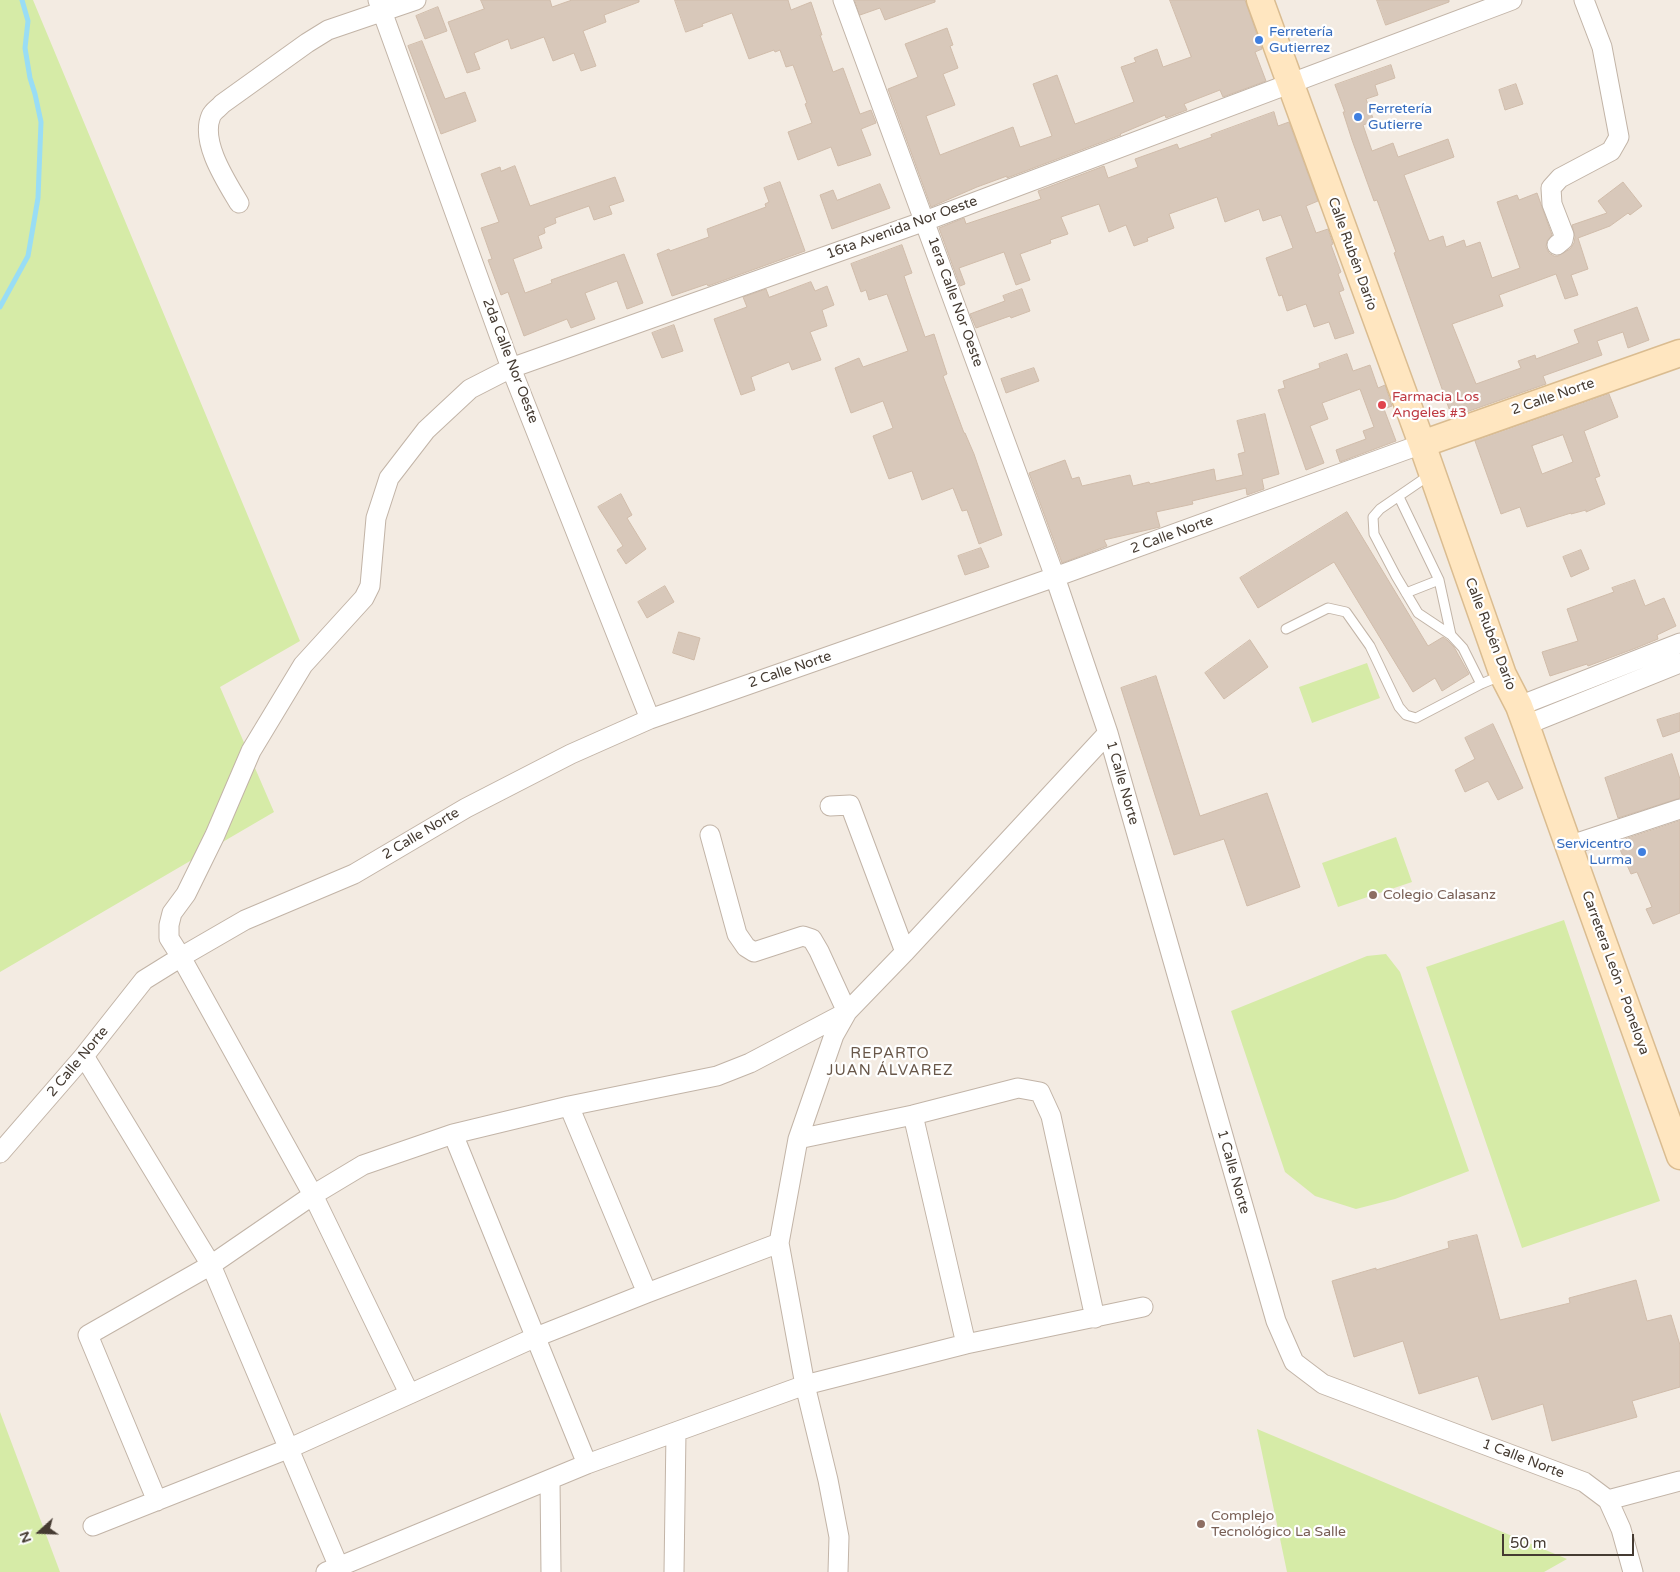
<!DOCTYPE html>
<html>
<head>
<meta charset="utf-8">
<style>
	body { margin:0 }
	#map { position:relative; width:1680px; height:1572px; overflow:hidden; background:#f3ebe2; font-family:"Varela Round",sans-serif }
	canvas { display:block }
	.north { position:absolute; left:15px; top:1507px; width:50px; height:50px; -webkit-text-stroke:4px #fff; paint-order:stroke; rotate:250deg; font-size:14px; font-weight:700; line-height:20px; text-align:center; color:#453b32 }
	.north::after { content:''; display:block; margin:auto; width:18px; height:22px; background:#453b32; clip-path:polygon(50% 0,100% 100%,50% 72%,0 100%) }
	.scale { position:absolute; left:1502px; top:1534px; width:132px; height:22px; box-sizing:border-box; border:2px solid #453b32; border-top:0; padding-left:6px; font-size:15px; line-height:18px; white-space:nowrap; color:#453b32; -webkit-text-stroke:4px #fff; paint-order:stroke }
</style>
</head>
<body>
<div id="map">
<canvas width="1680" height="1572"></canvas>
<div class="north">N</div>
<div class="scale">50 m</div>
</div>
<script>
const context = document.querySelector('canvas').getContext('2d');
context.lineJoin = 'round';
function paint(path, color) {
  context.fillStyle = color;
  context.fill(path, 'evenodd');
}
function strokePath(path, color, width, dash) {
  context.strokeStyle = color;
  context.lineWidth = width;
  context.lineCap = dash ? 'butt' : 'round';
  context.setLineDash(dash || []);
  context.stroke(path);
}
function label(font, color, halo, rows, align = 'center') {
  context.font = font + ' "Varela Round",sans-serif';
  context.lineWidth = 4.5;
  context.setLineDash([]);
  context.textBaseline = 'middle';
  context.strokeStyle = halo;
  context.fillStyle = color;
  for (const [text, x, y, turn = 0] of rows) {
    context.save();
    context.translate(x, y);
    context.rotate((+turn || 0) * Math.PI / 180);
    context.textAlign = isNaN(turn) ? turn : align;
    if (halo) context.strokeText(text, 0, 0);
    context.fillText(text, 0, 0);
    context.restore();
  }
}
paint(new Path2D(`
	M0,0H33L300,641L220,687L274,812L0,972Z
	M1367,663L1380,698L1312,723L1299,687Z
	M1396,837L1412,882L1338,907L1322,863Z
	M1564,920L1660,1201L1522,1248L1426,967Z
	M1386,954L1400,972L1469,1171L1395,1199L1356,1209L1315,1196L1285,1172L1231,1011L1367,956Z
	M0,1412L60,1572H0Z
	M1257,1429L1567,1559L1544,1572H1287Z`), '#d6eba7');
strokePath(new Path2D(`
	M0,307L28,256L38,198L41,122L35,94L30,78L25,48L28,21L22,0`), '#99ddf5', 5);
const building = new Path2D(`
	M481,0H550L552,7L572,0H639V2L604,15L606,22L583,31L596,66L581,71L574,53L553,61L544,37L511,49L508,39L474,53L480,69L467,73L448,22L484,9Z
	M675,0H788L791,10L811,2L822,35H820L833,72L843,68L860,114L871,110L876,123L861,129L871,155L838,166L831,147L798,160L788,132L812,123L805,104L807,103L793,65L786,67L780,50L775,52L774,50L749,59L732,13L702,24L703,26L686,32Z
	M855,0H935V2L885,20L880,8L860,15Z
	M1170,0H1245L1262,49L1255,52L1266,81L1223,97L1220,90L1184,104L1187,110L1166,118L1165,115L1120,134L1121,135L1007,178V176L977,187L931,207L888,89L918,77L905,44L947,28L953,45L950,46L958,68L943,74L955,105L926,116L940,155L1013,127L1020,147L1052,136L1033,84L1057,75L1075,124L1134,102L1121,67L1136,62L1134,58L1157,49L1163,67L1191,57Z
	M1377,0H1449V2L1386,25Z
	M438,7L447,31L425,39L416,16Z
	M422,41L445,99L465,92L476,121L441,134L408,46Z
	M1391,65L1395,78L1375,85L1378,95L1366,99L1374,121L1363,125L1372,151L1393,143L1398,157L1448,139L1454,157L1404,175L1429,241L1443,236L1446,247L1464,240L1466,247L1480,242L1492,278L1520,268L1497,202L1517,195L1519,200L1537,193L1552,235L1547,241L1546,247L1549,253L1554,256H1558L1570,249L1574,243L1575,237L1572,225L1607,213L1598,201L1623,182L1642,206L1630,215L1628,213L1610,226L1578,238L1588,269L1571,275L1578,295L1565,299L1556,274L1499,295L1503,306L1452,324L1476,384L1521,368L1518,361L1535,355L1536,359L1579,343L1574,330L1637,307L1649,340L1628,348L1623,332L1597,341L1602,355L1543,376L1546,384L1452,417L1394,253L1396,252L1377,200L1374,201L1352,140L1343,112H1345L1335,85Z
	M1516,84L1523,104L1505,110L1499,90Z
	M1274,112L1278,126L1289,122L1318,201L1306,206L1316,233L1328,229L1333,244L1331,245L1341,272L1338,274L1344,290L1339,292L1354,333L1335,339L1329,322L1314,327L1306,304L1287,311L1282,295L1279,296L1266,258L1293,248L1281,215L1263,221L1259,209L1225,222L1217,197L1169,214L1174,228L1147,238L1148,241L1134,246L1126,225L1109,232L1099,204L1061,217L1068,234L1050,240L1051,243L1020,254L1030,280L1016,285L1004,252L959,268L965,284L960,286L939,228L964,218L966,224L1041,199L1038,191L1104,166L1108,178L1138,167L1135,159L1177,144L1179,149L1212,137L1211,135Z
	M515,166L530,206L615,177L624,201L609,206L612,214L594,220L589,206L555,218L556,223L544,228L545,233L538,236L542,248L513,259L525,293L552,283L551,280L624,254L643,303L627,309L617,281L585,293L595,319L571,328L567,319L524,336L508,292L501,295L488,260L492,259L481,228L499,222L481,174L500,167L501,171Z
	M780,182L805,251L708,286L707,284L672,296L657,254L669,249L670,251L709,237L707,229L766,207L765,204L769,202L764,188Z
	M880,184L890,208L832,229L820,195L833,190L837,200Z
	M902,245L912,273L904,276L910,294L925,337L934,334L947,374L943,376L964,433H965L974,454L1002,535L979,544L967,510L962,511L953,488L922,500L912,471L889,479L873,436L893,428L883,401L851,413L835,368L859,358L863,367L908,351L887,294L869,300L866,290L861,292L851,264Z
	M811,282L815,291L827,286L834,305L822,310L827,326L810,332L821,360L792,370L789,362L751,377L755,390L741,395L714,319L747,307L743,297L766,289L769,297Z
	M1022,289L1030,311L1011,318L1010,316L976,328L970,314L1005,301L1003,296Z
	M674,325L683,351L662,358L652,333Z
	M1347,354L1353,371L1370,365L1378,388L1385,385L1392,406L1384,409L1396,441L1340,462L1336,450L1366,439L1363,431L1374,427L1360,389L1322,403L1328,419L1310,426L1324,463L1306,470L1278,390L1285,388L1283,381L1320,368L1319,364Z
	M1034,368L1039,381L1006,393L1001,379Z
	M1609,394L1618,417L1584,431L1600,476L1595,478L1605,504L1586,512V510L1571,514V513L1527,527L1520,507L1501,514L1475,441ZM1563,435L1573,462L1542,474L1532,446Z
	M1265,414L1279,474L1262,479L1264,489L1247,495L1246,488L1192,501L1193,504L1156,512L1160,527L1104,540L1107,546L1062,563L1029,473L1065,460L1072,479L1079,477L1082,486L1130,475L1133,486L1149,482L1150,484L1214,469L1216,481L1243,475L1238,454L1245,452L1237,421Z
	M621,494L632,515L627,518L646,549L626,564L617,550L623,546L598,507Z
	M1347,512L1428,646L1443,637L1447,640L1454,647L1469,674L1442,691L1435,678L1413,692L1334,562L1258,608L1240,578Z
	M981,548L989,567L965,575L958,556Z
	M1581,550L1589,569L1571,577L1563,557Z
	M1635,580L1645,606L1664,598L1676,626L1657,635L1658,639L1636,648L1588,666L1587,664L1550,676L1542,652L1578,641L1567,609L1614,592L1612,588Z
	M665,586L674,602L647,618L638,602Z
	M679,632L700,638L694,660L673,653Z
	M1250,640L1268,667L1224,699L1205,673Z
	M1156,676L1200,816L1267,793L1300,887L1247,906L1224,839L1174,855L1121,688Z
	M1680,713V731L1663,737L1657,720Z
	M1493,724L1523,788L1498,800L1488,781L1465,792L1455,770L1475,759L1465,738Z
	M1672,754L1680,779V798L1618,818L1605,778Z
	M1680,821V913L1653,924L1646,909L1652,907L1637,872L1631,874L1618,845L1627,842L1626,839Z
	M1477,1235L1500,1320L1570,1303L1569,1298L1636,1280L1647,1321L1671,1315L1680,1345V1387L1632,1401L1637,1417L1552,1441L1543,1404L1492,1420L1478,1376L1419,1394L1403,1341L1354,1357L1332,1281L1376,1268V1270L1449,1248L1448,1242Z`);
paint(building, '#d8c8ba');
strokePath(building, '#d0bcaa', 1);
const lane = new Path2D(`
	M1431,474L1380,509L1373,517L1374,534L1396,576L1418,613L1451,635L1463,648L1481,684
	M1399,497L1439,580L1451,635
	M1406,593L1439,580
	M1286,629L1328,608L1346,612L1370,646L1399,707L1406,715L1416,718L1481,684L1500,676`);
const street = new Path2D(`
	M378,0L511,368L650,719
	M843,0L1055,577L1108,733L1276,1321L1294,1362L1323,1384L1584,1482L1608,1500L1621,1529L1633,1572
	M239,203C226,181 200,142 211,116C213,111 219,108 222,104L307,43L328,30L416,0
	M1557,245L1563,240L1564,235L1552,204L1551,188L1560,178L1611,151L1619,137L1602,47L1584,0
	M1519,706L1680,643
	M1526,725L1680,663
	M830,806L850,805L905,952
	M1568,846L1680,809
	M84,1056L211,1265L341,1572
	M569,1106L647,1293
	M913,1115L966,1344
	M453,1134L587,1464
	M798,1139L913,1115L1018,1088L1040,1092L1051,1116L1095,1318
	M0,1153L84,1056L144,980L181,957L245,920L354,874L466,808L571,754L650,719L1055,577L1422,444
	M409,1393L313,1195L181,957L169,938V925L172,913L186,894L215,835L251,751L303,665L364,598L370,586L376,518L389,478L426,430L470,389L511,368L925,221L1512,0
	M550,1480L551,1572
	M1608,1500L1680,1481
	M157,1501L88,1335L211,1265L313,1195L363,1165L453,1134L569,1106L717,1076L750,1063L847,1012L819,951L812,939L803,936L754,952L746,947L737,934L710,835
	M93,1526L290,1448L536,1337L647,1293L779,1243
	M326,1572L587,1464L805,1385L966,1344L1143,1307
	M674,1572L676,1432
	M838,1572L839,1537L828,1480L805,1385L779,1243L798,1139L834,1035L847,1012L905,952L1108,733`);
const secondary = new Path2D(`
	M1260,0L1422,444L1503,675L1519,706L1526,725C1576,869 1629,1012 1680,1156
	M1422,444L1680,353`);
strokePath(lane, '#c2b4a7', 11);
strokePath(street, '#c2b4a7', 21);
strokePath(secondary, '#dabc90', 29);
strokePath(lane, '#fff', 9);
strokePath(street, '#fff', 19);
strokePath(secondary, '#ffe6c0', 26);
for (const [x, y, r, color] of [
	[1259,40,5,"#3f7fe0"],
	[1358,117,5,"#3f7fe0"],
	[1382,405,5,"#e0444e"],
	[1642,852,5,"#3f7fe0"],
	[1373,895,5,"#8d6e63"],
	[1201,1524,5,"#8d6e63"]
]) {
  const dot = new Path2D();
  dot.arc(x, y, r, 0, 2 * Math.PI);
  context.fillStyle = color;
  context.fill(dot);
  strokePath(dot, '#fff', 2);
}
label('14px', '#366cbe', '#fff', [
	["Ferretería",1269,32],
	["Gutierrez",1269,48],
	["Ferretería",1368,109],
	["Gutierre",1368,125],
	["Servicentro",1632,844,"right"],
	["Lurma",1632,860,"right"]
], 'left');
label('14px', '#453b32', '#fff', [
	["16ta Avenida Nor Oeste",902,228,-20],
	["Calle Rubén Darío",1352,254,70],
	["1era Calle Nor Oeste",955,302,70],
	["2da Calle Nor Oeste",510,361,69],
	["2 Calle Norte",1553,397,-19],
	["2 Calle Norte",1172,535,-20],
	["Calle Rubén Darío",1490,634,69],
	["2 Calle Norte",790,670,-19],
	["1 Calle Norte",1122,783,74],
	["2 Calle Norte",421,834,-31],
	["Carretera León - Poneloya",1615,973,70],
	["2 Calle Norte",78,1062,-50],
	["1 Calle Norte",1233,1172,74],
	["1 Calle Norte",1523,1459,21]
]);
label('14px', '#be3a42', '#fff', [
	["Farmacia Los",1392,397],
	["Angeles #3",1392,413]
], 'left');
label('14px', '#785e54', '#fff', [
	["Colegio Calasanz",1383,895],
	["Complejo",1211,1516],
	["Tecnológico La Salle",1211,1532]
], 'left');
context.letterSpacing = '1px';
label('15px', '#685749', '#fff', [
	["REPARTO",890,1054],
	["JUAN ÁLVAREZ",890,1071]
]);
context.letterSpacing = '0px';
</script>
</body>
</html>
